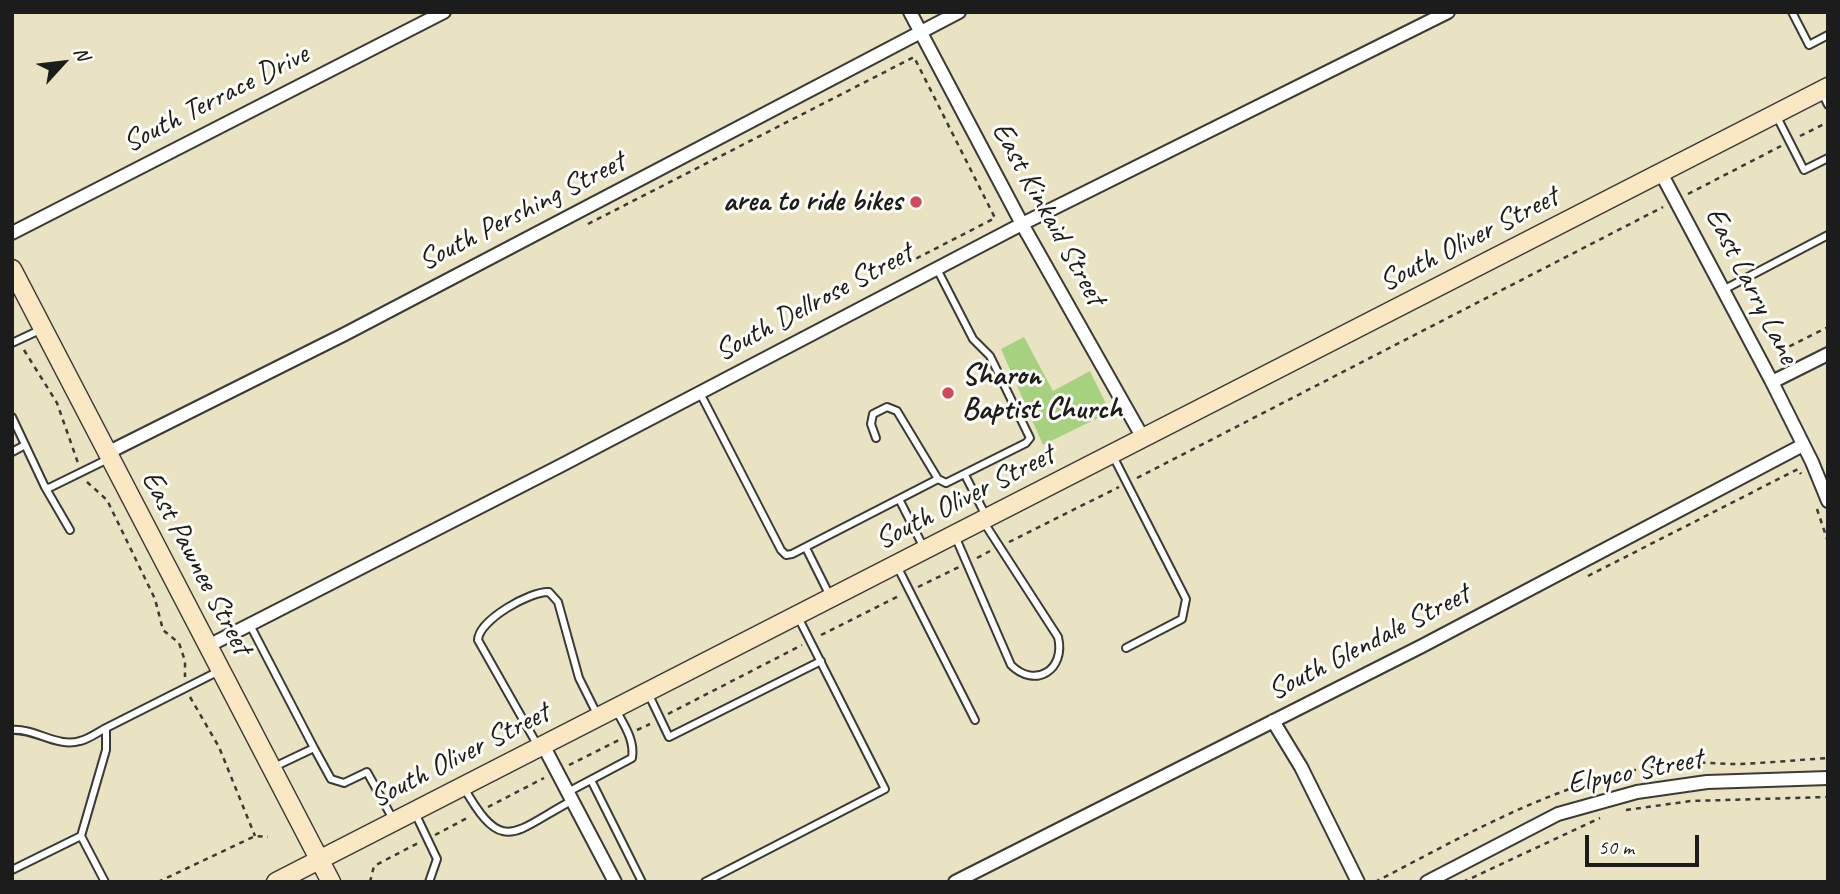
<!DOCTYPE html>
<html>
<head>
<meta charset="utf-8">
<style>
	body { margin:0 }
	#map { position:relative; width:1840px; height:894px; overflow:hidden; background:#e9e3c3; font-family:Caveat,sans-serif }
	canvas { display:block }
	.frame { position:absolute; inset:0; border:14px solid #1c1c1c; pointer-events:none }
	.north { position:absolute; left:28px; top:28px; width:70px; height:70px; -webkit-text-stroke:5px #fdfcf7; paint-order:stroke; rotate:63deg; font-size:19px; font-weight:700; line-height:28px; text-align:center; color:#1c1c1c }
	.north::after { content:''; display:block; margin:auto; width:24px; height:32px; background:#1c1c1c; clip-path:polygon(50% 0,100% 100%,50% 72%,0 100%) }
	.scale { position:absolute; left:1585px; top:835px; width:114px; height:32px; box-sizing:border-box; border:4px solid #1c1c1c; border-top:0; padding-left:9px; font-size:21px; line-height:24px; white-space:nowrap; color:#1c1c1c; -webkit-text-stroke:5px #fdfcf7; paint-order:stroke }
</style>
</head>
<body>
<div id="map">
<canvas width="1840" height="894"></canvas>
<div class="frame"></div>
<div class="north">N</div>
<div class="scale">50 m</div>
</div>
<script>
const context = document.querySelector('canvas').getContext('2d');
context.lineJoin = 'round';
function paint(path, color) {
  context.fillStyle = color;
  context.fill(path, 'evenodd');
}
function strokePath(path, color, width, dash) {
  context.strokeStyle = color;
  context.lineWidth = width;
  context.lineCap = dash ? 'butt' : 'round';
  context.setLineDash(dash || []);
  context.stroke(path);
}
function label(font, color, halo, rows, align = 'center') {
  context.font = font + ' Caveat,sans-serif';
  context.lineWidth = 6;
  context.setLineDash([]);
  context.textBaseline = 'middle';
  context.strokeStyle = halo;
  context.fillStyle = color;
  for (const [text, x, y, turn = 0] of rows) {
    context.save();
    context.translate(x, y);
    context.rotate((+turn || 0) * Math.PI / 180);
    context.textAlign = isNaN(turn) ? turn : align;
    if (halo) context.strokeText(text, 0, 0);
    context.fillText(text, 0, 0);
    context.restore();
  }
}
paint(new Path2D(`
	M1024,337L1053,391L1090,371L1110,412L1043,445L1001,349Z`), '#a6d27f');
const lane = new Path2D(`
	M1792,12L1809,45L1828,35
	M1822,93L1828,105
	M1777,117L1804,170L1828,158
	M1723,290L1828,235
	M12,343L42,329
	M700,393L781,550L786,555L792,554L938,479
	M12,417L45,487L49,488L108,459
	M876,438L871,424L873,414L887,407L897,411L938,479L946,483L1026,443L1030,438L990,356L973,339L937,269
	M12,452L25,445
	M1113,456L1186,599L1182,619L1126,648
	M965,475L986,516
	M45,487L70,530
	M899,499L924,548
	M955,536L1011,665C1035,689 1066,670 1058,637L983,521
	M806,548L830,596
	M897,566L975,720
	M250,625L314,748
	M648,693L669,737L821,661
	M12,730C35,728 57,748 80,741C89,739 98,732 106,728
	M538,746L478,640C479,620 530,591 549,592L558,602L579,678L597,714
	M274,767L314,748L331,779L344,783L367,772L394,821
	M591,780L642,882
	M463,786C503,857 513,832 573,800
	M568,792L632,758C635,740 624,725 616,710
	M415,813L437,859L429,882
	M12,870L81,836
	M105,882L81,836L106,750V728L219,671
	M705,882L885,789L798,617`);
const street = new Path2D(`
	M910,12L1022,224L1143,438
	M1661,173L1772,382L1812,462L1828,501
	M12,233L444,12
	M1772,382L1828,354
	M107,453L345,334L959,12
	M208,646L560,466L1022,224L1448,12
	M1273,721L1301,767L1358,882
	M543,745L615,882
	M955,882L1422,646L1803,445
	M1427,882L1558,814L1637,792L1707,782L1828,778`);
const secondary = new Path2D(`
	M12,269L331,882
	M276,882L1828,87`);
strokePath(lane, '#3b3a35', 10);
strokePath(street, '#3b3a35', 16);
strokePath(secondary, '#3b3a35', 21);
strokePath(new Path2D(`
	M1800,136L1828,122
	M1688,194L1781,146
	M588,224L914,57L995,218L892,271
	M24,350L57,403L78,463
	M1785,359L1780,351L1828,327
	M1137,478L1663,207
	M87,482L107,500L155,599L163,630L179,643L185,661V677
	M1817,509L1828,542
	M1009,542L1119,487
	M977,558L990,551
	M1588,576L1798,469L1801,474
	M918,587L959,567
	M821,635L899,596
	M190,697L219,747L255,836
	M668,714L802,645
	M637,730L650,724
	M569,765L619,740
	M488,807L544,778
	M1626,810L1691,801L1828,797
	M435,835L469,817
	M158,882L255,836L268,837
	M370,882L374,866L420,842
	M1375,882C1472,832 1568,775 1678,763C1697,761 1717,764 1737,764C1767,763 1797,760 1828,758
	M1463,882L1600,818`), '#3b3a35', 2.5, [5, 5]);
strokePath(lane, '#fff', 6);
strokePath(street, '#fff', 12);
strokePath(secondary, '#fae7c3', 18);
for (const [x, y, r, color] of [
	[916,202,7,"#d1495b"],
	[948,393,7,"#d1495b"]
]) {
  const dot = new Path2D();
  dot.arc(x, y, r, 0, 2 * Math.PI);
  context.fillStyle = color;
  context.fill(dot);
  strokePath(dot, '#fdfcf7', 2.5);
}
label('30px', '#1c1c1c', '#fdfcf7', [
	["South Terrace Drive",216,99,-27],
	["South Pershing Street",522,212,-27],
	["East Kinkaid Street",1048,214,61],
	["South Oliver Street",1469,240,-27],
	["East Larry Lane",1751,286,63],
	["South Dellrose Street",814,303,-28],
	["South Oliver Street",965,498,-27],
	["East Pawnee Street",196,563,62],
	["South Glendale Street",1369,643,-27],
	["South Oliver Street",460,756,-27],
	["Elpyco Street",1635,772,-11]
]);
label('bold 30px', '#1c1c1c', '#fdfcf7', [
	["area to ride bikes",902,202],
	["Sharon",962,376,"left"],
	["Baptist Church",962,410,"left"]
], 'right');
</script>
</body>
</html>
